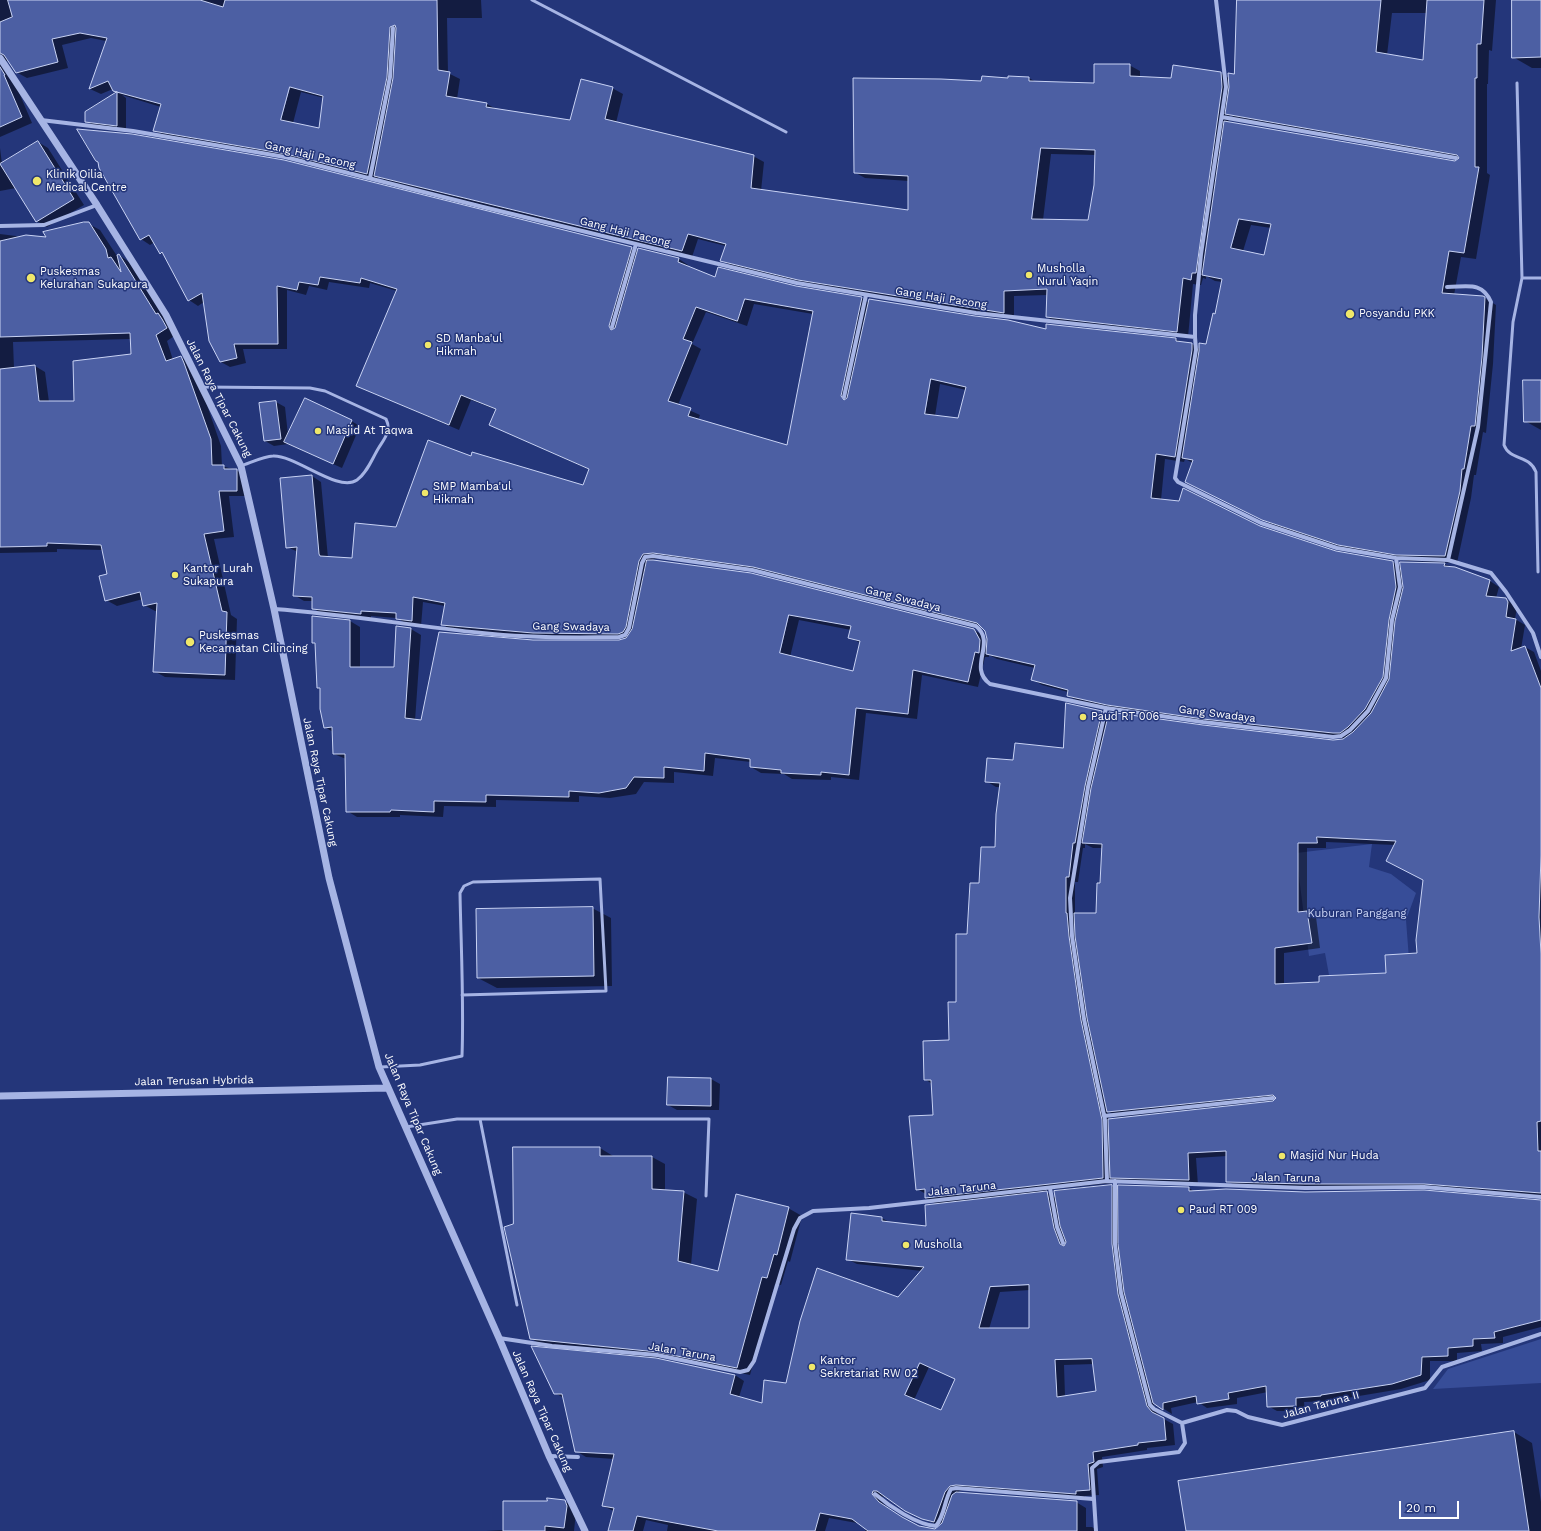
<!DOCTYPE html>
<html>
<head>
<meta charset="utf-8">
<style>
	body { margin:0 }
	#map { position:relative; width:1541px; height:1531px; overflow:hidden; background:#24367a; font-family:"Work Sans",sans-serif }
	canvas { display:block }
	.scale { position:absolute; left:1399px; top:1501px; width:60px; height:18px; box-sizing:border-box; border:2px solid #fff; border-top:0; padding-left:5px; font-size:12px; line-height:14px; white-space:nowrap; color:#fff; -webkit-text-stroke:3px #24367a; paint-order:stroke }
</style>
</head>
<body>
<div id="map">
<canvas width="1541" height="1531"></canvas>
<div class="scale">20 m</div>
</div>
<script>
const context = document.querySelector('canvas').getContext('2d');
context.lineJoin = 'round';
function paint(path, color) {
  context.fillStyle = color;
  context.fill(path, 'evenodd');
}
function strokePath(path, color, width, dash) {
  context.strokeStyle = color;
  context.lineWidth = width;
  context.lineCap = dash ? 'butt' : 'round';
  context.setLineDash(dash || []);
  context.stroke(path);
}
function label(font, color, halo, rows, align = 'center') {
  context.font = font + ' "Work Sans",sans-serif';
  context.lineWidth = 3;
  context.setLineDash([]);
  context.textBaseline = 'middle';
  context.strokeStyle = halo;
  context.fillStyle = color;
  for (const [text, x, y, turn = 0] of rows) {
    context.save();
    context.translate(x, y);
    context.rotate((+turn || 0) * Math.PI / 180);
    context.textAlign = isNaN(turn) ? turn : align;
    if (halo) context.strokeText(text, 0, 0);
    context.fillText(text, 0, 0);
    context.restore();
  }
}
paint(new Path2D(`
	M1372,844L1369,867L1391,874L1416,893L1406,920L1410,972L1329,975L1325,953L1309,956L1296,853Z
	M1541,1339V1383L1433,1389L1448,1369Z`), '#374d98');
paint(new Path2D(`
	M0,0H481L482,18H447L448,73L460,79L457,99L487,104L496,109L571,121L612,88L623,94L616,123L753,156L764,162L761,191L909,211V181L865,178L854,172L982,82L1029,78L1036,82L1095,84L1129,65L1140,71V77L1172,79L1220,73L1229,78L1235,75L1238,0H1496L1492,51L1489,50L1488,84H1487V173L1490,175L1476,259L1461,257L1454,295L1483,297L1496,305L1493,364L1486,433L1483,432L1476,475H1474L1471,498L1457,563L1409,561L1350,551L1275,526L1198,488L1193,463L1185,459L1184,462L1165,459L1161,500L1259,527L1336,552L1393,562L1402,567L1444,564L1490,581L1499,587L1496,598L1506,599L1517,607L1515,619L1525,625L1521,649L1525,647L1534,652L1541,671V1197L1434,1188L1236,1186L1227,1181V1156L1196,1158L1198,1185L1120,1182L1112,1178L1113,1183L1055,1189V1191L1111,1186L1120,1190L1189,1188L1195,1192L1541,1202V1327L1503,1337V1343L1481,1344L1482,1351L1457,1353V1361H1430V1380L1401,1389L1329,1401L1304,1402L1305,1411H1277L1268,1406V1392L1237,1398V1404L1207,1408L1198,1402L1171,1408L1172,1414L1153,1402L1156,1412L1160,1417L1173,1424L1175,1445L1147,1448V1450L1102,1457L1103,1467L1097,1469L1099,1495L1085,1496V1499L966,1489L959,1491L958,1493L1076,1502L1086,1508V1527H1092L1098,1531H865L868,1525L829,1518L825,1531H667L668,1525L646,1520L643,1531H609L614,1511L603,1506L614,1459L586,1457L576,1451L564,1398L555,1393L735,1375L744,1381L739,1397L763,1404L898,1298L922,1271L857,1264L847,1259L882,1218L891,1223L927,1227L938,1205L926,1198V1194L917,1189L934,1116L932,1084L925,1079L950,1041L968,935L980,885L996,848L1001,787H996L986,781L1014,761L1064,749L1101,712L1109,716L1333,741L1347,739L1214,723L1117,709L1078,701L1068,696V692L1042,685L1032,679L1035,668L997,659L989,655V657H985L978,687L922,675L917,719L866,713L859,780L831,777V780L792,779L784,774L761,773L751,767V762L715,758L713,776L674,772V783L644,782L636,794L610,798L579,796V802L496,800V807L444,806L443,817L400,815V817H357L347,811L346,759L334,754L333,732L325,727L321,689L318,688L316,644L313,643L350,621L360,627V668H395L411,629L421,635L415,721L421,722L533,641L619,642L627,638H544L451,630L442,624L445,606L423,602L421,626L407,624L397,618L371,616V619L322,614L313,608V601H304L294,595L298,552L287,547L312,476L321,482L328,558L353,559L396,528L472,457L584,486L590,470L490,425L497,410L471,400L459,430L357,386L397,291L370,283L369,288L329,282L327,290L309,286L306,295L287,290V349H243L246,363L230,367L221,362L204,302L198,306L189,300L165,255L161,253L155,242L150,245L141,239L100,168L631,248L638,252L639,249L679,259L688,265V267L715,278L796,287L862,298L869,303L1047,330V325L1176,339L1182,343L1192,344L1200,349L1207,345L1216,315L1223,282L1215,281L1206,276V279L1203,278L1201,285L1193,284L1188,337L1058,323L1047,317L1048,295L1014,296V318L809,285L732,266L721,260L726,246L698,239L692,257L386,181L378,177V179L297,159L165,136L154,130L161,107L122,95L126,98V130L95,126L86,121V112L119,93L113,89L101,94L90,89L106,41L91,38L62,45L68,68L27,78L16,72L8,59L6,62L32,123L0,137ZM1392,13H1427L1424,62L1387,55ZM301,92L324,98L320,129L293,123ZM1230,115L1238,120L1460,159L1456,163L1228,123ZM1051,154L1096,155L1095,185L1089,221L1043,220ZM1251,225L1271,228L1264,256L1243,251ZM754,304L813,314L788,446L698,420L700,415L678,405L701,349L692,344L706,312L747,326ZM940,384L966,390L959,419L935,416ZM664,557L763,572L982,626L985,630L988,643L984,636L974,630L650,560ZM799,620L851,630L849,637L860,643L854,672L790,657ZM1326,842L1395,845L1424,880L1418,954L1387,974L1320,983L1284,985V953L1320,948L1316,917L1307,911V848H1326ZM1085,844L1093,848H1103L1101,884L1097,914H1075V882H1078L1083,848H1085ZM1276,1100L1274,1102L1109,1120L1108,1111L1117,1117ZM1055,1189L1056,1198L1044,1191ZM1030,1290V1329H989L1000,1292ZM1094,1364L1097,1392L1065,1396L1064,1365ZM929,1367L956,1379L942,1411L914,1400ZM883,1496L916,1516L941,1526L936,1531L919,1527L907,1521L888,1508L880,1500Z
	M1513,0H1541V68H1532L1513,57Z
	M38,142L48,148L84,205L47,227L37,221L16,188L0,191V148L2,164Z
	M89,224L100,230L117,256L119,255L129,262L177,334L167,341L173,360L181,357L191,363L195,370L221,446L222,466L236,470L247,476V496H229L234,537L214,539L231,615L237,619L235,680L165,677L154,671L157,611H155L144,605L143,599L117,606L106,600L108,574L103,550L57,549V552L0,553V234L16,236L20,238H48ZM131,339L132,355L75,402H49L45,372L35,366L14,368L13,342Z
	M1541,381V430L1525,421Z
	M276,402L285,407L288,435L351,421L360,426L342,468L288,444L274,446L265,441Z
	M592,908L611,918L612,986L497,988L478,978Z
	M711,1079L720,1084L719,1110H677L668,1105Z
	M600,1148L613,1156L652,1157L665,1164V1191L683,1192L697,1199L691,1265L719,1272L788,1208L802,1216L790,1262L788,1261L781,1285L775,1284L750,1375L672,1359L544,1346L530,1338L514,1225Z
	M1514,1432L1532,1443L1541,1502V1531H1187Z
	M564,1501L574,1507L576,1512L574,1531H486L504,1530Z`), '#0007');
const building = new Path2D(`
	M8,0H200L223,7L225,0H437L438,70L450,72L446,96L487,103L486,107L570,120L581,79L613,87L605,119L754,155L751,188L908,210V176L854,173L853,78L941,79L981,81L982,76L1008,78V76L1029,77V81L1094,83V64H1130V76L1171,78L1173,65L1221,72L1222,87L1196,273H1192L1191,280L1183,278L1177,332L1046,317L1047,289L1004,291V313L798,280L720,261L726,244L688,234L682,251L374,176L393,78L396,28L395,25L390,27L387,77L367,174L286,154L153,131L161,104L113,91L108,81L89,89L107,38L80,33L52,39L58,62L16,73L4,55L0,53V22L12,17ZM290,87L323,96L319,128L281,120ZM1041,148L1095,150L1094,185L1088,220L1032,219Z
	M1237,0H1381L1376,52L1423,60L1427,0H1484L1481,44H1477V78H1475V167H1479L1464,253L1449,251L1442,293L1483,296L1485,297L1482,357L1475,426H1471L1464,469H1462L1460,491L1445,556L1396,555L1338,545L1262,520L1185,482L1193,460L1182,458L1199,351V343L1206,344L1213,313L1215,314L1222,279L1202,275L1224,121L1455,161L1459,158L1457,155L1225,114L1229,87L1228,73L1234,74ZM1239,219L1271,224L1264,255L1231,248Z
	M1512,0H1541V57L1512,58Z
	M0,67L5,75H4L22,117L0,127Z
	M117,92V126L85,122V112Z
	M77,129L132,134L284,160L632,247L609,326L611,330L615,328L638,248L679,258L678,262L715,277L718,267L796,286L862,297L841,396L844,400L847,398L869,299L975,316L1008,320L1046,329V324L1176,338V341L1192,343V350L1175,457L1156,454L1151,498L1179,501L1183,488L1260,526L1336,551L1393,561L1396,587L1389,620L1383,677L1365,709L1348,727L1340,733H1333L1203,719L1107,705L1067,696L1068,690L1031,680L1035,665L986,654L987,639L985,631L977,623L753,567L653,553L643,554L639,561L626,627L623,632L618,634L533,633L441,625L445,603L413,597L412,621L396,619V613L361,611V614L351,613L312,609V597L293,596L297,547L286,548L280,478L312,475L319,554L320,556L352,558L355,523L396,527L428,440L471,456L472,452L583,485L589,469L489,425L496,409L461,395L449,425L356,386L397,289L361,278L360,283L320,277L318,285L299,282L297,290L277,286L278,344H234L237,358L220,362L209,341L202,293L188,301L162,252L160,254L149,235L140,240L99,168L98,162L96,161ZM745,299L813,311L787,445L688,416L691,408L668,401L692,342L683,339L696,307L737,321ZM931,379L966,387L958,418L925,414Z
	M38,141L74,199L36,222L0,164Z
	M84,222H89L106,249L108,258L111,257L121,272L117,255L119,254L156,314L158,313L162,319L167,328L156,335L166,361L181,356L184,363L211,439L212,465H224V469H237V491H219L224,531L204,534L222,611L227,612L225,675L153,672L157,603L143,606L140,592L105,601L99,576L107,574L101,545L47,543V546L0,547V369L35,365L39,401H74L73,361L131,354L130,333L0,337V241L26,235L46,237L43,232Z
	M1523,380H1541V422H1524Z
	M305,398L352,420L333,464L284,442Z
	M276,401L281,439L264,441L259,403Z
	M647,560H653L751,573L974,629L980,640L979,653L975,652L968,682L913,670L908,714L856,708L849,775L821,772V775L781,773V770L750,767V759L705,753L704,771L664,767V778L634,777L626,788L599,793L569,791V797L486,795V802L434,801V812L391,810L390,812H346L345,754H333L332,727L324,728L320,709V688H317L315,643H312V616L350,620V667H394L396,626L411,628L405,718L421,720L439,632L533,640H619L626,638L632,629ZM789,615L851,626L848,638L860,641L853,671L780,653Z
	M1400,562L1445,563L1444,566L1455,567L1490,580L1486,596L1506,598L1508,602L1506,617L1516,619L1511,651L1525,646L1541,688V855L1539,917L1541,954V1121L1537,1122L1538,1151H1541V1193L1424,1184H1305L1226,1182V1151L1188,1153L1189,1180L1110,1178L1108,1119L1273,1101L1276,1098L1273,1095L1107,1112L1087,1018L1075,936L1074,913H1096L1097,883H1100L1102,844L1082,843L1091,788L1109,712L1203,725L1333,740L1343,739L1353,732L1371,713L1389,679L1395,621L1403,588ZM1317,837L1396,841L1386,861L1423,880L1416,940L1417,953L1385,955L1386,973L1319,976V982L1275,984V948L1312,943L1307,911L1298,912V843H1317Z
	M1066,703L1102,711L1085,786L1075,843H1073L1069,877H1066V913H1067L1069,936L1081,1020L1102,1120L1103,1178L925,1198V1189L916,1190L909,1116L933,1115L931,1080H924L923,1041L949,1040L948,1002H956V934H967L970,883H979L981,847H995L996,814L1000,783L985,782L987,758L1013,760L1015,743L1063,748Z
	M593,907L594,976L477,978L476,909Z
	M668,1077L711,1078V1106L667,1105Z
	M513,1147H600V1156H652V1189L684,1191L678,1261L718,1271L736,1194L789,1207L777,1255L774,1254L767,1278L762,1277L737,1368L657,1352L530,1339L504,1227L513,1224Z
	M1112,1185V1244L1118,1294L1147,1406L1152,1412L1164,1418L1166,1440L1138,1443V1445L1093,1452L1094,1462L1088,1464L1090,1490L1076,1491V1494L956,1485L950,1486L945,1492L934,1522L922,1519L905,1511L877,1491H873L872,1494L879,1502L902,1517L919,1526L935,1529L942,1523L952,1495L956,1492L1077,1501V1531H868L852,1519L820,1513L815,1531H718L637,1516L633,1531H608L614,1508L602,1506L614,1454L575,1452L562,1394H554L531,1346L656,1358L735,1375L730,1394L762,1403L764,1380L786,1383L800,1321L817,1268L898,1297L924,1267L846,1260L851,1213L882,1217V1221L926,1226L925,1205L1047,1191L1054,1228L1060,1244L1064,1246L1066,1242L1060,1226L1054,1191ZM1029,1285V1328H979L990,1287ZM1092,1359L1096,1391L1057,1397L1055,1360ZM920,1363L955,1379L941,1410L905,1395Z
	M1118,1185L1189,1187V1191L1226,1189L1305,1192L1424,1190L1541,1200V1320L1494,1332L1495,1338L1473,1339V1346L1448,1348V1356L1422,1357L1421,1375L1392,1384L1321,1395V1396L1296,1398V1406L1267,1407L1266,1386L1228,1393L1229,1399L1197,1404L1196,1396L1163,1403V1410L1153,1403L1124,1292L1118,1244Z
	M1514,1431L1529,1531H1186L1178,1481Z
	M547,1498L565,1500L567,1506L564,1528L545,1526V1531H503V1501H547Z`);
paint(building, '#4c5fa3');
strokePath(building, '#c9d3f4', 1);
strokePath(new Path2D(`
	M532,0L786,132
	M1517,83L1522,278
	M203,387L310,388L325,391L386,419C392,431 384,439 378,449C372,459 367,473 357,480C338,493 296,455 273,456C264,456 250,463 241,466
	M1538,572L1536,472C1529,454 1510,461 1504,445L1513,322L1522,278H1541
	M381,1067L420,1065L462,1056C464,1002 461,947 460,893L464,886L473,882L600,879L606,991L462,995
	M480,1119L517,1305
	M406,1127L457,1119H709L706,1196`), '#a6b4e4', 3);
strokePath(new Path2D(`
	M1222,117L1456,158
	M41,120L133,131L285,157L479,206L797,283L976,313L1195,337L1196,350L1175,478L1178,482L1261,523L1337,548L1396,558L1448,560L1491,573L1506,592L1533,633L1541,657
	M370,178L390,77L393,28
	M0,226L44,225L97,205
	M1447,287C1467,287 1482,281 1491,302L1478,427L1448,560
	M612,327L636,244
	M1195,337V315L1201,254L1226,87L1216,0
	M844,397L866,295
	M274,609C344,614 413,626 482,633C527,638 574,638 619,637L625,635L629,628L642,563L645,557L653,556L752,570L976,626C997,643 967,667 990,684L1106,708L1203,722L1333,737L1341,736L1350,730L1368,711L1386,678L1392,620L1400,587L1396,558
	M1106,708L1088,787L1070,898L1072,936L1084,1019L1105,1120L1107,1181
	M1104,1116L1273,1098
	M1115,1181V1244L1121,1293L1150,1405L1154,1409L1182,1423
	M1050,1188L1057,1227L1063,1243
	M499,1338L552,1346L657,1355L740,1372L748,1370L754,1361L794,1229L800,1218L813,1211L869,1208L1107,1181L1305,1188L1424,1187L1541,1197
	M549,1456L578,1457
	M875,1494C889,1506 917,1525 936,1526C945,1515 944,1501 951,1489L956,1488L1093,1499
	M1096,1531L1092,1468L1099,1462L1179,1452L1185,1443L1182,1423L1227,1410L1236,1411L1248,1417L1282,1425L1425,1388L1442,1367L1541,1334`), '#a6b4e4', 4);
strokePath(new Path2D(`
	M0,58L97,205L166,315L241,466L274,609L329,878L379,1067L499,1338L549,1456L585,1531
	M0,1096L388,1088`), '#a6b4e4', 7);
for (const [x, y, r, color] of [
	[37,181,5,"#efe76a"],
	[1029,275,4,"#efe76a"],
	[31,278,5,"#efe76a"],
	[1350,314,5,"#efe76a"],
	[428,345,4,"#efe76a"],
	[318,431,4,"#efe76a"],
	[425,493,4,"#efe76a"],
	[175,575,4,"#efe76a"],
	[190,642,5,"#efe76a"],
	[1083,717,4,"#efe76a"],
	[1282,1156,4,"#efe76a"],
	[1181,1210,4,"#efe76a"],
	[906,1245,4,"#efe76a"],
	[812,1367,4,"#efe76a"]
]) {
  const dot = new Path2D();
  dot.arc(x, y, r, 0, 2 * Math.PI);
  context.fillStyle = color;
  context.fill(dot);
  strokePath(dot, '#24367a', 1.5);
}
label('11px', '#fff', '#24367a', [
	["Gang Haji Pacong",310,155,13],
	["Gang Haji Pacong",625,232,14],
	["Gang Haji Pacong",941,298,9],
	["Jalan Raya Tipar Cakung",219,398,63],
	["Gang Swadaya",903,599,14],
	["Gang Swadaya",571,627,1],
	["Gang Swadaya",1217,714,7],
	["Jalan Raya Tipar Cakung",320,782,78],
	["Jalan Terusan Hybrida",194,1081,-1],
	["Jalan Raya Tipar Cakung",413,1114,67],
	["Jalan Taruna",1286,1178,1],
	["Jalan Taruna",962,1189,-6],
	["Jalan Taruna",682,1352,10],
	["Jalan Taruna II",1321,1405,-15],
	["Jalan Raya Tipar Cakung",542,1411,66]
]);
label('11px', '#fff', '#24367a', [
	["Klinik Oilia",46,175],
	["Medical Centre",46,188],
	["Musholla",1037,269],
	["Nurul Yaqin",1037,282],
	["Puskesmas",40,272],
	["Kelurahan Sukapura",40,285],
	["Posyandu PKK",1359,314],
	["SD Manba'ul",436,339],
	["Hikmah",436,352],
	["Masjid At Taqwa",326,431],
	["SMP Mamba'ul",433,487],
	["Hikmah",433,500],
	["Kantor Lurah",183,569],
	["Sukapura",183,582],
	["Puskesmas",199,636],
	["Kecamatan Cilincing",199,649],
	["Paud RT 006",1091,717],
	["Masjid Nur Huda",1290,1156],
	["Paud RT 009",1189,1210],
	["Musholla",914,1245],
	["Kantor",820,1361],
	["Sekretariat RW 02",820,1374]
], 'left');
label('11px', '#c9d3f4', '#24367a', [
	["Kuburan Panggang",1357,914]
]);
</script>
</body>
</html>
